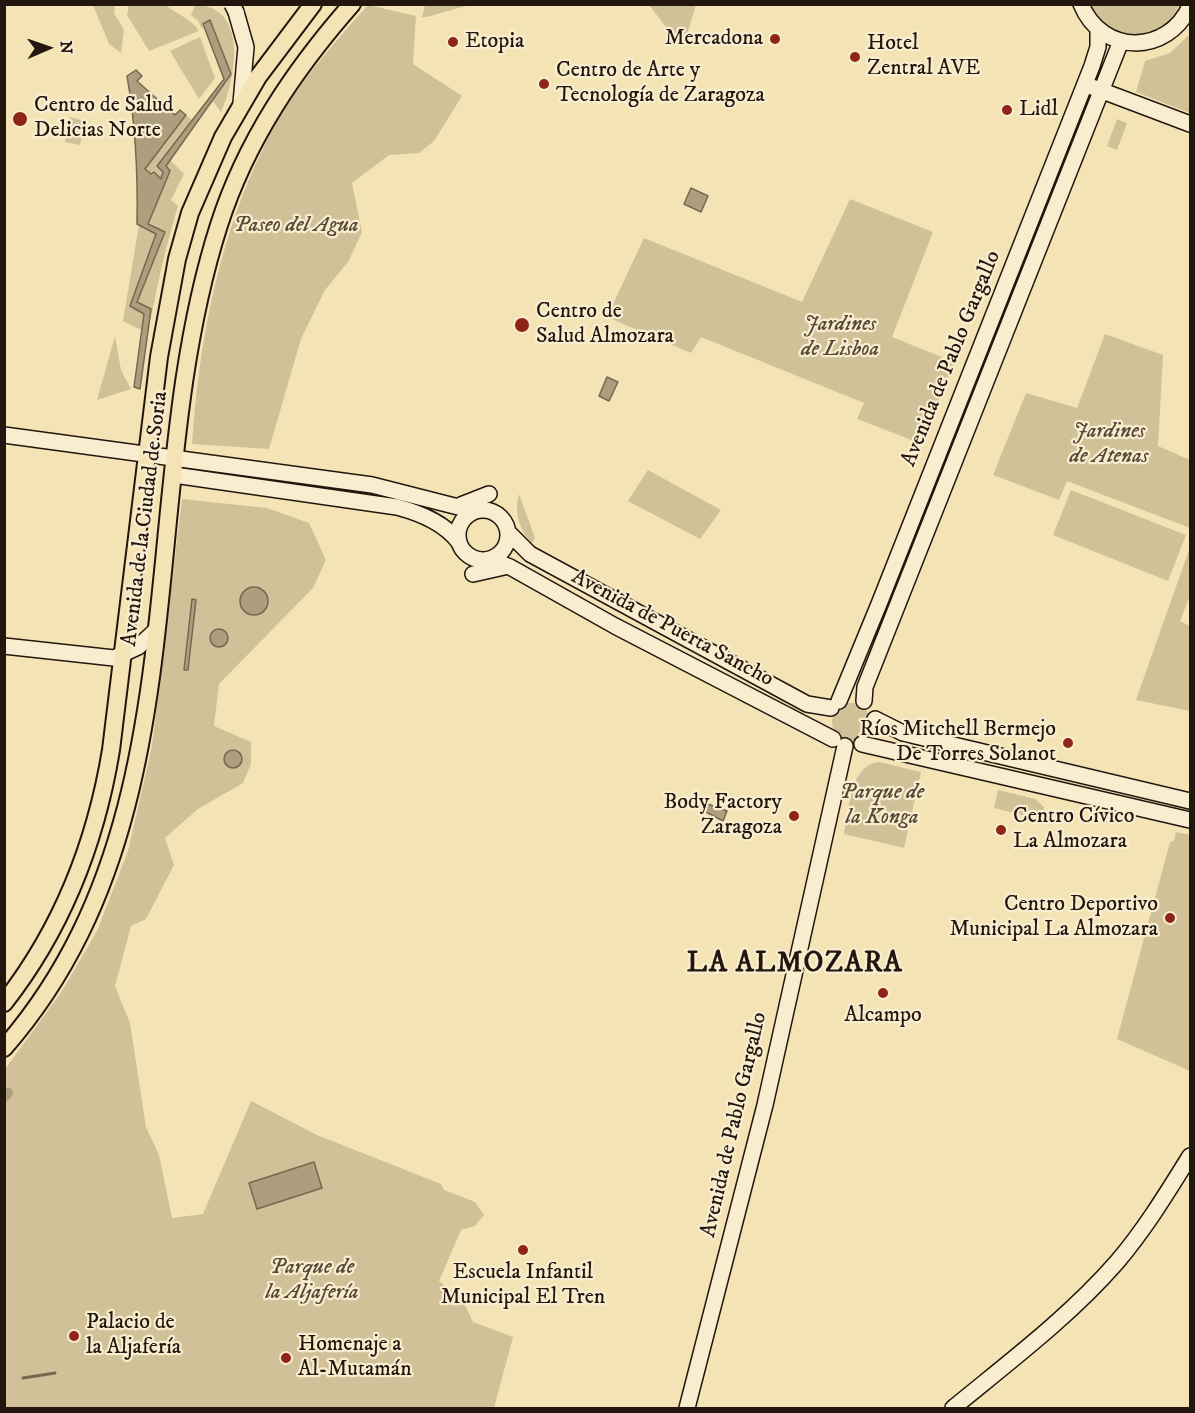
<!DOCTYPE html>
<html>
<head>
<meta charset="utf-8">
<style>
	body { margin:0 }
	#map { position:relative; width:1195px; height:1413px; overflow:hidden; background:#f4e4b5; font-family:"IM FELL DW Pica",serif }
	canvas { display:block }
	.frame { position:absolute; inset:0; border:6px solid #23160f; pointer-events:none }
	.north { position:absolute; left:18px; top:18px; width:60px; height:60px; -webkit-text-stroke:4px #f8edcf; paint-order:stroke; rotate:88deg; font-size:16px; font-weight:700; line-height:24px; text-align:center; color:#23160f }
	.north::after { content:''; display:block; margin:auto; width:21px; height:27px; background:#23160f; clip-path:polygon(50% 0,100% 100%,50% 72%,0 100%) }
</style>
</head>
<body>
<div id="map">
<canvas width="1195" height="1413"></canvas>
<div class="frame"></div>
<div class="north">N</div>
</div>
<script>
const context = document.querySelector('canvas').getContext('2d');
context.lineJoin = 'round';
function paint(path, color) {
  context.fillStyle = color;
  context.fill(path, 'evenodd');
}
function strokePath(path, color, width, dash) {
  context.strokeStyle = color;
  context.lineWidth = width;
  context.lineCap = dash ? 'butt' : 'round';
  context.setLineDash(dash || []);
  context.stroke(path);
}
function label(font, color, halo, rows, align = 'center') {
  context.font = font + ' "IM FELL DW Pica",serif';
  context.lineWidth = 4.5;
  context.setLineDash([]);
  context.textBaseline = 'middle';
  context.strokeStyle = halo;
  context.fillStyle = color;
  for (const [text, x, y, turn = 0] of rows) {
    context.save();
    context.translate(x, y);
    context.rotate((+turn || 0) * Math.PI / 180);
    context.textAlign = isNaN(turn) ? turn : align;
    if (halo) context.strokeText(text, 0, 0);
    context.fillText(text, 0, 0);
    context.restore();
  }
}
paint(new Path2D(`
	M129,4L166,5C176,14 192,19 199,31L149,51L127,15Z
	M1124,4L1179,5C1170,29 1140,41 1116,31C1104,26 1096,15 1089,5Z
	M93,5H115L114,13L124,30L121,53L109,44Z
	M195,5C249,5 236,80 221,112L212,100L231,74L203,24L202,29L198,21L191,15Z
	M368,5L416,16L413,64L462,96L434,141L419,153L389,155L352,183L362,232L348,262L325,290L301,339L269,449L192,444C199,339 219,238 265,144C291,92 330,47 368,5Z
	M425,5V4L469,5L427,17H422Z
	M649,5H696L687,35L678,32V37L673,36Z
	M1190,34V113L1136,92L1145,61L1170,53Z
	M200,37L215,78L199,99L170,51Z
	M186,115L193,121L181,145L170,160L184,174L171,200L178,206C160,266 148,326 140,389L134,387L141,330L123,321L139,225L142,226L154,172L152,175L145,169Z
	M70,117L85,121L80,145L65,142Z
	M1117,119L1127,123L1117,150L1107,146Z
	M850,199L933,232L892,337L954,362L922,444L857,419L864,403L701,337L691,353L607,317L644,238L802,302Z
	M1105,334L1163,355L1158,446L1190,460V528L1067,481L1059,500L993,475L1026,393L1077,408Z
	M115,336L121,370L131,389L97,400Z
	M648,470L721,510L700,539L628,501Z
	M1071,490L1186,535L1168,581L1053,535Z
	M519,494L535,538L532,543C519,530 514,512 519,494Z
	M182,499L267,508L309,523L326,560L313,588L219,684L214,726L251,742V764L243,783L198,809L165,838L174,865L146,919L131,926L115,986L130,1023L146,1127L159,1155L172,1218L203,1214L251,1101L317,1135L441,1184L444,1190L475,1202L484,1215L475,1226L461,1230L439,1281L462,1299L473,1322L513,1337L494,1408H5V1069L62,991L97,931L128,851L152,746Z
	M1190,547V596L1180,621L1190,626V711L1136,700Z
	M832 722a19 19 0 1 1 38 0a19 19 0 1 1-38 0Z
	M879,762L921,772L904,848L844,834C849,811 850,764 879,762Z
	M998,790L1035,799L1044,807L1043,820L994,808Z
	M1176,832L1190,835V1071L1117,1039L1170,842L1174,841Z`), '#d0c199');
const water = new Path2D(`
	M210,20L231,74L166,166L170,171L148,224L165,232L137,302L151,309L140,389L134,387L144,314L130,306L156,234L137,224C138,173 136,126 127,76L136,70L142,76L137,81L175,115L180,110L186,115L145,169L151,174L154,172L161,179L163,172L157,166L224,79L203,24Z
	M691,188L708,196L701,212L684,204Z
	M607,377L618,382L609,401L599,396Z
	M240 601a14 14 0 1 1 28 0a14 14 0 1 1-28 0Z
	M192,599L196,600L188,670H184Z
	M210 638a9 9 0 1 1 18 0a9 9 0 1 1-18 0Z
	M224 759a9 9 0 1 1 18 0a9 9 0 1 1-18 0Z
	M705,803L727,811L723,821L702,810Z
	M314,1162L322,1188L257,1209L249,1183Z`);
paint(water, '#ad9e7d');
strokePath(water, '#766851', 1.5);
strokePath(new Path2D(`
	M23,1378L55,1373`), '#766851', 3);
strokePath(new Path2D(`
	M4,1097L8,1093`), '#ad9e7d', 10);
const secondary = new Path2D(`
	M1081,4C1102,56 1168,55 1190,6
	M236,12L246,47L241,103
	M1092,87L1190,124
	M4,435L372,485L474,511
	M174,475L397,507C420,513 443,522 458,541
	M461,505L489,494
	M458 535a25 25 0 1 1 50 0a25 25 0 1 1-50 0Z
	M508,532L530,554L807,704L831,708
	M490,559L510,567L615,626L833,739
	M473,574L504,567
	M4,646L114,658L138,647L155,631
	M839,701L879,604L1092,66L1098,47V31
	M864,701L865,687L1121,41
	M875,719L903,733L1190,801
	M862,744L1190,820
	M687,1408L765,1105L845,746
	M953,1408C1009,1362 1069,1317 1117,1262C1145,1229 1167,1193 1190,1156`);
const primary = new Path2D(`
	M4,1003C62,929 96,841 111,750L159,357L177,259L190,213L223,137L258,77L313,4
	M4,1048C205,818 132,496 219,225C246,141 294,70 352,4`);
strokePath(secondary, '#23160f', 18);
strokePath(primary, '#23160f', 20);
strokePath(secondary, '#f8edcf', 15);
strokePath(primary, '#f4e4b5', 16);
const secondaryBridge = new Path2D(`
	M232,4L236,12`);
strokePath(secondaryBridge, '#23160f', 18, []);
strokePath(secondaryBridge, '#f8edcf', 15);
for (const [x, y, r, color] of [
	[775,39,6,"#8f2418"],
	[453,42,6,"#8f2418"],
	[855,57,6,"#8f2418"],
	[544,84,6,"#8f2418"],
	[1007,110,6,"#8f2418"],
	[20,119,8,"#8f2418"],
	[522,325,8,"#8f2418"],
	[1068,743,6,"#8f2418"],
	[794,816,6,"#8f2418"],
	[1001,830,6,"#8f2418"],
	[1170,918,6,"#8f2418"],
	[883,993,6,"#8f2418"],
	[523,1250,6,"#8f2418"],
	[74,1336,6,"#8f2418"],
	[286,1358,6,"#8f2418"]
]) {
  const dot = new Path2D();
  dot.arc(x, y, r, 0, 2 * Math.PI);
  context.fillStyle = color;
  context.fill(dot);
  strokePath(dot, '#f8edcf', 2);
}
label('22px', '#23160f', '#f8edcf', [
	["Mercadona",763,39,"right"],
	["Etopia",465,42],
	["Hotel",867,44],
	["Zentral AVE",867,69],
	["Centro de Arte y",556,71],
	["Tecnología de Zaragoza",556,96],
	["Centro de Salud",34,106],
	["Delicias Norte",34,131],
	["Lidl",1019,110],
	["Centro de",536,312],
	["Salud Almozara",536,337],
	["Ríos Mitchell Bermejo",1056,730,"right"],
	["De Torres Solanot",1056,755,"right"],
	["Body Factory",782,803,"right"],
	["Zaragoza",782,828,"right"],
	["Centro Cívico",1013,817],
	["La Almozara",1013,842],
	["Centro Deportivo",1158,905,"right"],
	["Municipal La Almozara",1158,930,"right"],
	["Alcampo",883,1016,"center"],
	["Escuela Infantil",523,1273,"center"],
	["Municipal El Tren",523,1298,"center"],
	["Palacio de",86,1323],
	["la Aljafería",86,1348],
	["Homenaje a",298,1345],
	["Al-Mutamán",298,1370]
], 'left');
label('italic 22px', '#574938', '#f8edcf', [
	["Paseo del Agua",296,226],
	["Jardines",840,325],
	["de Lisboa",840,350],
	["Jardines",1109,432],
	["de Atenas",1109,457],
	["Parque de",882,793],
	["la Konga",882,818],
	["Parque de",312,1268],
	["la Aljafería",312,1293]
]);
label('22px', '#23160f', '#f8edcf', [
	["Avenida de Pablo Gargallo",952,359,-68],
	["Avenida de la Ciudad de Soria",146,519,-83],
	["Avenida de Puerta Sancho",672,629,28],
	["Avenida de Pablo Gargallo",735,1125,-77]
]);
context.letterSpacing = '1.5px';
label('bold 28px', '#23160f', '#f8edcf', [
	["LA ALMOZARA",795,965]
]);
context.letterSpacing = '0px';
</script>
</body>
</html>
